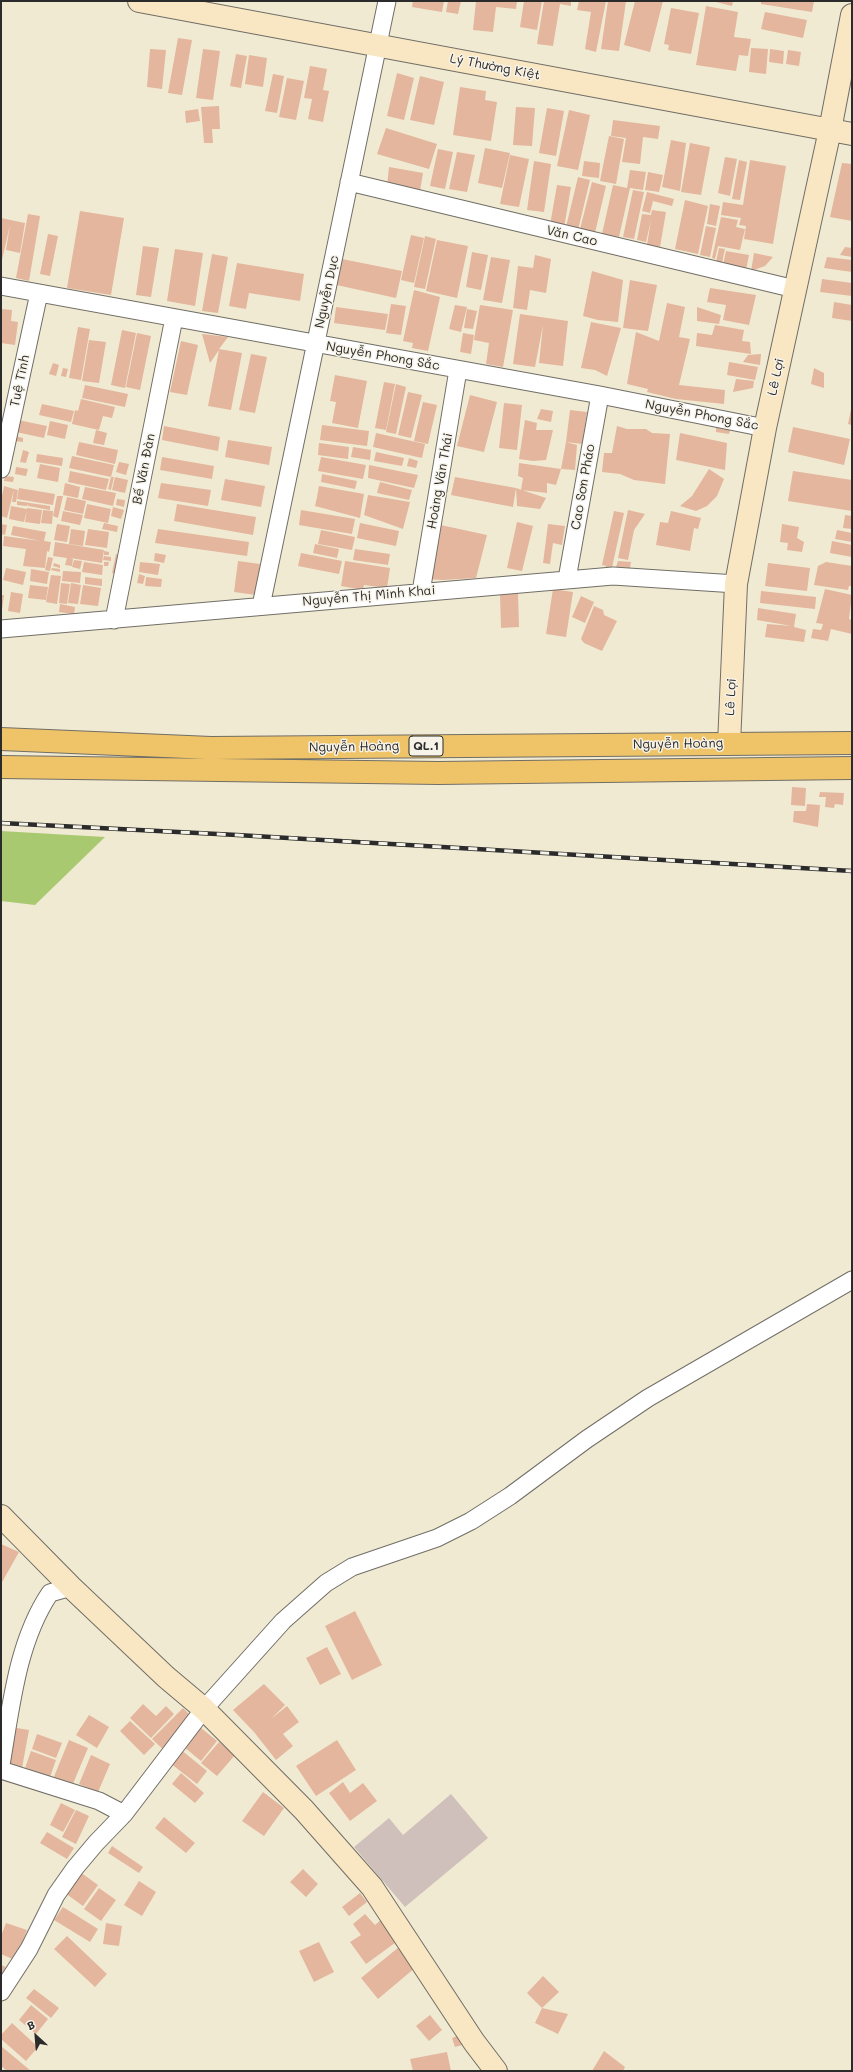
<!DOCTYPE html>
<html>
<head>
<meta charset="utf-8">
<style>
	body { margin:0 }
	#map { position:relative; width:853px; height:2072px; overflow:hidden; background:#f1ead3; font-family:Mali,sans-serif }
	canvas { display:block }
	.frame { position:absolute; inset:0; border:2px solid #2b2b2b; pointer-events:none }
	.north { position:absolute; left:16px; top:2016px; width:40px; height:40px; -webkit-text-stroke:3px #f7f3e8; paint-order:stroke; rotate:334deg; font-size:11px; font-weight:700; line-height:16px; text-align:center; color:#2b2b2b }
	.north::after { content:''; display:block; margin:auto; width:14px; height:18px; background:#2b2b2b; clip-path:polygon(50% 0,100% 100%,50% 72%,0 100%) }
</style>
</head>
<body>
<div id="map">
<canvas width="853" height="2072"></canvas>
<div class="frame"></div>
<div class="north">B</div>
</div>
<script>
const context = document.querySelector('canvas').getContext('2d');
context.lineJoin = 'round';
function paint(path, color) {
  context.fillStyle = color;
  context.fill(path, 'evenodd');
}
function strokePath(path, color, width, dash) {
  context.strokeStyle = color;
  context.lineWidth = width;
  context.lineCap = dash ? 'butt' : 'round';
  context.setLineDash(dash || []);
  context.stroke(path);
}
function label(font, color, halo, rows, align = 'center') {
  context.font = font + ' Mali,sans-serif';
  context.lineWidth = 3;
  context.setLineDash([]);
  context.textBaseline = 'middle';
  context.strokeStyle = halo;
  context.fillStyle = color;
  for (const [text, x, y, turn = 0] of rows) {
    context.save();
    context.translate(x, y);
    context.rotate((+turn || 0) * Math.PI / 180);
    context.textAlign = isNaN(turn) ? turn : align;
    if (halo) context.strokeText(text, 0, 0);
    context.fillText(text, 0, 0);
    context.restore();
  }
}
paint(new Path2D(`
	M451,1794L488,1838L405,1907L354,1847L389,1818L403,1835Z`), '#d0c0bc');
paint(new Path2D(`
	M1,831L105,837L35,905L1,901Z`), '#a9c971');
paint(new Path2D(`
	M413,1H444L442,12L412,7Z
	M448,1H461L458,14L446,12Z
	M476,1H517L516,9L496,7L493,32L473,30Z
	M524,1H542L537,30L520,27Z
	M544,1H571V6L560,4L553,46L537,44Z
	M579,1H606L596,52L585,49L591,12L577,10Z
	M608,1H626L619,51L601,49Z
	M635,1H663L650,52L624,45Z
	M712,1H733L732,6Z
	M761,1H814L812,12L761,4Z
	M706,6L738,12L734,37L751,39L748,56L739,55L736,71L696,65Z
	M671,8L699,13L691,54L668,50L669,45L664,44Z
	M765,12L807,20L803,38L761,29Z
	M178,38L192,40L182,95L168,93Z
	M751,48L768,49L766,74L749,72Z
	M150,49L166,50L162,89L147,87Z
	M203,49L220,51L213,100L196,98Z
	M770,49L784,51L783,64L769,62Z
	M788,50L801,52L799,66L786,64Z
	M236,54L247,56L241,88L230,86Z
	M249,55L267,58L263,87L245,84Z
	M310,66L327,69L323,90L329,91L323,122L308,119L312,99L304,98Z
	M397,73L414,78L404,120L387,116Z
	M273,74L284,76L277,113L265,111Z
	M420,76L444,82L434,125L410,120Z
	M287,78L304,81L296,120L279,117Z
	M460,87L486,91L485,100L497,102L491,141L453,135Z
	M219,106L220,129H212L213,143H204L201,107Z
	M516,107L535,108L532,146L513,145Z
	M547,108L564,111L556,156L539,153Z
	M198,109L200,121L186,123L185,111Z
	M569,110L590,115L578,170L557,166Z
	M613,120L660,126L658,139L643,137L640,164L622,162L626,138L611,136Z
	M386,128L437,144L429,169L377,154Z
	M609,136L624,139L616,184L600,181Z
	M671,140L686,143L680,191L662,187Z
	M690,143L710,147L701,195L681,192Z
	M485,148L510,153L502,188L478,183Z
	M438,149L453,152L445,189L430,186Z
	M457,152L475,155L467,192L449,189Z
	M510,155L529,159L519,207L500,204Z
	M725,157L737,159L730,196L718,193Z
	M739,160L747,162L740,200L732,199Z
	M750,160L786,166L773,244L744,239L746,226L739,225L741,218L721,215L723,202L743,205Z
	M534,161L551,164L544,212L527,210Z
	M584,161L600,163L599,178L582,176Z
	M842,163L852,164V221L830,217Z
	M389,167L423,173L420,191L387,186Z
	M630,170L646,172L643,190L630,188L619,237L602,234L613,185L627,188Z
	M648,172L663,175L659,192L645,190Z
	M578,177L590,180L577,234L565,231Z
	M592,182L606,186L594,237L579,233Z
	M557,185L571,187L564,228L550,225Z
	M633,190L644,192L634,239L623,237Z
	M647,192L674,199L672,206L653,201L650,213L642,211Z
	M685,200L708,206L698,254L675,249Z
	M710,204L720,206L716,226L707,224Z
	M652,210L666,212L660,247L647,245L651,220L646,242L637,240L642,214L651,215Z
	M80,211L124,218L111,295L67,288Z
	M28,214L40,216L29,281L16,278Z
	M721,217L738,220L736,227L745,229L740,250L718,246L715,259L712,258Z
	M1,218L25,223L20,253L6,250L10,225L2,260Z
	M706,226L716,228L710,257L700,255Z
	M48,234L58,236L50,276L40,274Z
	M411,235L424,238L414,283L401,280Z
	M425,236L436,239L425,289L414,287Z
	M437,240L468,246L457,298L426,291Z
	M143,246L159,248L151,297L136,295Z
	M845,247L852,248V257L840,255Z
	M719,248L725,249L722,263L716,262Z
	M175,249L203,253L195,306L167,301Z
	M726,251L749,255L746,270L723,265Z
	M472,252L488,255L481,290L466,287Z
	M754,253L773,257L765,266L751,271Z
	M212,254L228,257L218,313L202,311Z
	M535,255L551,259L546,293L530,290L527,310L513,308L518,266L533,268Z
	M491,257L510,260L502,303L483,300Z
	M827,257L852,260V272L824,268Z
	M337,258L402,271L396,298L332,284Z
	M237,263L304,274L300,301L249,293L246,309L229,306Z
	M592,271L623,280L618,322L598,320L583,316Z
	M822,279L852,283V296L820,292Z
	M630,280L657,285L648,331L623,328Z
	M710,288L756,295L749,325L723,320L726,305L707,302Z
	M414,290L440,297L428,351L412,348L413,343L403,341Z
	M834,302L852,305V321L832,318Z
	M667,303L685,307L679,337L690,339L679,385L725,390L724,404L676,399L647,392L648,389L627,384L636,332L659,341Z
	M391,304L406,306L401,335L386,333Z
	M455,305L467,307L461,332L449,329Z
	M480,305L513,310L503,367L486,364L489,343L474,340Z
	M336,307L388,314L385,330L334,323Z
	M697,307L721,315L719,324L697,321Z
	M1,309L12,310L11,321L18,322L15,345L1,343Z
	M467,309L477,311L473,329L464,328Z
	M520,314L568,321L563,366L539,363L543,325L535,367L513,364Z
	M591,322L621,328L607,376L595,370L581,368Z
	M715,325L744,330L742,341L750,342L751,354L696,346L697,333L712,335Z
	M78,327L90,329L81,380L69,378Z
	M122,330L136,333L125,388L111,385Z
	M137,333L151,336L140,390L126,387Z
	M463,333L474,335L471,354L460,352Z
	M202,334L228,337L219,349L242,353L231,410L208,406L219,350L210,363Z
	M89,340L106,342L99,383L82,381Z
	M181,341L198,345L187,395L170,392Z
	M251,354L267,357L255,413L239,410Z
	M761,354L760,365L743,362L748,355Z
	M729,362L758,367L755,380L727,375Z
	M53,363L59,365L56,376L49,374Z
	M63,368L68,369L66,377L61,376Z
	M814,368L824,373V388L811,384Z
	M335,375L367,381L358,428L332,423L336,402L330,401Z
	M736,379L754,381L753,388L733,392Z
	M384,382L395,384L386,430L375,428Z
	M396,384L406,387L396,434L386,432Z
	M85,385L128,394L125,407L82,398Z
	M408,392L422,395L411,438L398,435Z
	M470,395L497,402L484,452L457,446Z
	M81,399L115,407L112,418L103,416L99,430L72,424L75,410L78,411Z
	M423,402L437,405L428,444L414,441Z
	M504,403L522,405L517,450L499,448Z
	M42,404L74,411L71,422L39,415Z
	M541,409L553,411L551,422L537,419Z
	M851,409H852V425L848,424Z
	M570,410L587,412L582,444L566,442Z
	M18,420L47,426L44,438L16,432Z
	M525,420L537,423L536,430H553L546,460L533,461L519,459Z
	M50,421L68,425L65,439L47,435Z
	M322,425L369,431L367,446L320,440Z
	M716,425L731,427L729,434L716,432Z
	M164,426L220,437L218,451L162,440Z
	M617,426L627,429H646L652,433L670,434L665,484L634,480L620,474L602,472L604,453H612Z
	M793,427L850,439L844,465L788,452Z
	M96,430L107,433L104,445L93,443Z
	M376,433L425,444L422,458L373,447Z
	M680,433L727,443L725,470L676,460Z
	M15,436L23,438V442L14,441Z
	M228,440L272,447L269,465L225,457Z
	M79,442L118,450L115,464L76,455Z
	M566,442L577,445L575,470L561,469L556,485L547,483V493L521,490L523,478L518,476L519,463L561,469Z
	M319,443L349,447L348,459L318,455Z
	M353,447L371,450L370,460L351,457Z
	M23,450L29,452L26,463L20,462Z
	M376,452L404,458L402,466L374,461Z
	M37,454L63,458L62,466L36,462Z
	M72,456L114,465L111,477H114L111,490L108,489L111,477L69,468Z
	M162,457L214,466L212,479L160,470Z
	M321,457L366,465L363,479L318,471Z
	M409,458L418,461L416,468L407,466Z
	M119,462L129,464L126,475L116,472Z
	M40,464L60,468L58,482L37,478Z
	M369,465L418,475L414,488L368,478Z
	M16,467L28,469L26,476L15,474Z
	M709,469L724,479L717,496L707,506L696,511L680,506L692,496Z
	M70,471L109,479L106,490L68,482Z
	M793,471L852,480V511L788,501Z
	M322,474L357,481L355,489L321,482Z
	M5,476L14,477L13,482L4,481Z
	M115,477L128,480L125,493L112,490Z
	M455,477L516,488L546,498L540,509L517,506L516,488L513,507L451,495Z
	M225,479L265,486L261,507L221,500Z
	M380,482L412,490L409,500L377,493Z
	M65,483L80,487L78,498L63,495Z
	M161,483L211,490L208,506L158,498Z
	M4,486L14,489L7,518L1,516V501Z
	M319,486L364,494L360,518L315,506L317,497L334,500L317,497Z
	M85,487L116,493L113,506L82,499Z
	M19,488L55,494L53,505L17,499Z
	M14,489L18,490L16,502H12Z
	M368,495L410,502L403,529L364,515Z
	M57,496H63L58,518L53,516Z
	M67,497L86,501L83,514L64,510Z
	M117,499L125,500L124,507L116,505Z
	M17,501L50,506V510L28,506V504L27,506L17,505Z
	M87,504L111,509L108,523L84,518Z
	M177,504L256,517L253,535L174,521Z
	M11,506L27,509L24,522L9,519Z
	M113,507L124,510L121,519L111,516Z
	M27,508L42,510L40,524L25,522Z
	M43,510L53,511L52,524L41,523Z
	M301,510L355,519L352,534L299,525Z
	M628,510L645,514L634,530L628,560L618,558Z
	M63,511L83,515L80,525L61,521Z
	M614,511L624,513L611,572L605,571L606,566L602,565Z
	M671,511L701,518L698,529L694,528L690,551L656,545L660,522L668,523Z
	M845,515L852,516V529L843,528Z
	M517,522L533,526L522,571L507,568Z
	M104,523L118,526L117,532L102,529Z
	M360,523L399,531L396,546L357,538Z
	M1,524L7,525L5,535L1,534Z
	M57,524L70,526L67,542L54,540Z
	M436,524L487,535L476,578L443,580L425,579Z
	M548,524L565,526L562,545L553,543L550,564L543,563Z
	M782,524L799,527L797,538L804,542L802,552L787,550L788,543L780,542Z
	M13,526L46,532L44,541L51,542L49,552L47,551L45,568L23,566L26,549L3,546L4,536L41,541L11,535Z
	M71,529L85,531L83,546L69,544Z
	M88,529L109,532L107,548L85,545Z
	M158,529L249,542L247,556L155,543Z
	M321,530L355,537L352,550L318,544Z
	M837,530L852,533V542L835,539Z
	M832,541L852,545V557L830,553Z
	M55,542L104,550L102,563L70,558L73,559L72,566L65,565L67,558L53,556Z
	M315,544L339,549L337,558L313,553Z
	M355,549L390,554L388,565L353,560Z
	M104,551L109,552V555H104Z
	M155,553L166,555L164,563L154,561Z
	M301,553L342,561L339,574L298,566Z
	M116,554L123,556L119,575L112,573Z
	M104,556L111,557V561L103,560Z
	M48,557L53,558L50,571L45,570Z
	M74,560L82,561L80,569L72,567Z
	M238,561L260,564L256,595L234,592Z
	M345,561L390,568L387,588L364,585L363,590L341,586Z
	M618,561L631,562L630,568L616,567Z
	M84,562L103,565L102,575L82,572Z
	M104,562H109L108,566H104Z
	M140,562L160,564L158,575L139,572Z
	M826,562L852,566V586H849L848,590L814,585L818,566Z
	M54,563L60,565V568L53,566Z
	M768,563L810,568L807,591L765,586Z
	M6,568L26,572L23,585L3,580Z
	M52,568L60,569V572L51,570Z
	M31,569L49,572L47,584L30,581Z
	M63,571L81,572L80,583L62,581Z
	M139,574L145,576L143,584L137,583Z
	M51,575L61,576L57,604L46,602Z
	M85,577L102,579V586L85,584Z
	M146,577L162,579L161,587L145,586Z
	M61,583L70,584L67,604L59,603Z
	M71,583L81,585L78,604L68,603Z
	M30,585L48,587L46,600L28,598Z
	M83,585L101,588L98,606L80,604Z
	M553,589L573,592L566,637L546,634Z
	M825,589L852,595L849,619L852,620V634L831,629L828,641L811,638L813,629L821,630L823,624L816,623Z
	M761,591L816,597L815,609L760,603Z
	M11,592L23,594L20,613L8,611Z
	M518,593L519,627L501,628L500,594Z
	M1,595H4L2,610H1Z
	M581,596L594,602L585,623L572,617Z
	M60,604L75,607L74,614L59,612Z
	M594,606L603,610L604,615L617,621L602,651L584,643L581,639Z
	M758,608L796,614L794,627L806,630L804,642L765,637L767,624L792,626L757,620Z
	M792,787L806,788L805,806L791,805Z
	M820,792L844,793L843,805L835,804L834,808L825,807L826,797H819Z
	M807,804L820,805L818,827L793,822L794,811H806Z
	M1,1544L19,1552L1,1584Z
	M355,1611L382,1665L352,1680L325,1626Z
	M327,1647L341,1674L320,1685L306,1658Z
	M264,1684L285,1705L271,1719L287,1706L299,1722L283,1734L293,1746L276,1760L254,1732L233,1710Z
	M143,1704L156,1716L166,1706L174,1714L151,1738L130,1718Z
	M183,1708L197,1722L167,1753L152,1739Z
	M89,1715L109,1727L97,1748L76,1735Z
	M130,1721L155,1744L144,1755L120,1731Z
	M11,1727L29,1730L22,1768L3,1764Z
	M200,1727L217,1741L201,1761L184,1747Z
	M37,1734L62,1743L56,1758L32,1749Z
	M69,1740L88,1748L72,1786L53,1779Z
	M337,1740L356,1770L316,1796L296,1766Z
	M219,1742L235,1755L217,1776L201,1763Z
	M180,1749L207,1771L197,1784L170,1763Z
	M31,1751L56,1760L50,1777L25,1768Z
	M91,1755L110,1764L98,1792L79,1784Z
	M181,1773L204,1793L195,1803L172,1784Z
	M343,1782L350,1793L363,1783L377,1801L350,1821L329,1793Z
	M263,1792L284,1808L264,1836L242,1821Z
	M61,1803L75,1810L63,1832L50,1825Z
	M76,1810L89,1816L76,1844L62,1837Z
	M164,1817L195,1843L186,1853L155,1828Z
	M47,1832L74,1848L67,1859L40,1843Z
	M112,1846L143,1867L139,1873L108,1853Z
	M303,1869L318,1884L306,1897L290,1882Z
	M80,1872L98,1885L83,1906L65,1893Z
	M139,1881L156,1892L142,1916L124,1905Z
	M99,1888L116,1900L101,1921L84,1909Z
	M360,1893L367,1902L349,1916L342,1907Z
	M63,1907L98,1929L90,1942L54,1920Z
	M365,1914L375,1925L383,1918L399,1940L366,1964L350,1942L361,1935L353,1924Z
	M6,1923L27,1930L15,1960L1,1954V1936Z
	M106,1923L122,1926L119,1946L103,1944Z
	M67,1936L107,1974L95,1987L54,1949Z
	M319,1942L334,1972L314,1982L299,1951Z
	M399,1947L416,1967L378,1999L361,1978Z
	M1,1965L6,1967L1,1977Z
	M543,1976L559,1992L542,2008L527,1993Z
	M34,1989L59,2008L51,2018L26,1998Z
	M31,2005L48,2019L36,2034L19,2020Z
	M542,2008L568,2014L558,2034L535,2023Z
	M430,2015L442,2030L429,2041L416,2026Z
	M12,2023L38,2047L26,2061L1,2039V2035Z
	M462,2034L466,2044L455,2047L452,2038Z
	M1,2046L31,2071H7L1,2066Z
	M604,2051L625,2067L623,2071H592Z
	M447,2052L451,2071H413L410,2059Z`), '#e3b69d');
const street = new Path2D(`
	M349,182L795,289
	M1,286L600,395L765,428
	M1,469L39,293
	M567,579L600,395
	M421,592L458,370
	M261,606L387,1
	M114,620L174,318
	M1,629L613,576L736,584
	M1,1765C11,1707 17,1642 50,1593L71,1587
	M1,1770L99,1801L124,1814
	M1,1992L29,1949L56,1895L75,1868L96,1843L124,1814L204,1709L283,1621L326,1583L352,1567L437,1538L471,1521L510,1496L587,1439L648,1398L852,1280`);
const secondary = new Path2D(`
	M139,1L852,134
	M729,744L736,584L765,428L830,130L852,15
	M1,1516L71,1587L166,1677L204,1709L304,1810L372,1887L474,2042L496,2071`);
const highway = new Path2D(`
	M1,739L211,748L852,743
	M1,767L438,773L852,768`);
strokePath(street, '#706e66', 19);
strokePath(secondary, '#706e66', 24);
strokePath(highway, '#706e66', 24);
strokePath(street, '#fff', 17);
strokePath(secondary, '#f9e7c3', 22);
strokePath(highway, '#efc469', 22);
const rail = new Path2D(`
	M1,823L237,835L852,871`);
strokePath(rail, '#2b2b2b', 4.5);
strokePath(rail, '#f7f3e8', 3, [9]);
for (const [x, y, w] of [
	[426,746,34]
]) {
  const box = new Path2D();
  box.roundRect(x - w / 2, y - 10, w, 20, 3);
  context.fillStyle = '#f7f3e8';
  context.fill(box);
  strokePath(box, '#2b2b2b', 1);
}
label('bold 12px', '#2b2b2b', null, [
	["QL.1",426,746]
]);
label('13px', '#2b2b2b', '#f7f3e8', [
	["Lý Thường Kiệt",495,67,11],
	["Văn Cao",572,236,13],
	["Nguyễn Dục",327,292,-78],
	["Nguyễn Phong Sắc",383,356,10],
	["Lê Lợi",776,377,-78],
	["Tuệ Tĩnh",20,381,-78],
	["Nguyễn Phong Sắc",702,415,11],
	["Bế Văn Đàn",144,469,-79],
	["Hoàng Văn Thái",440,481,-80],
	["Cao Sơn Pháo",583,487,-80],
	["Nguyễn Thị Minh Khai",369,596,-5],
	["Lê Lợi",731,697,-87],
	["Nguyễn Hoàng",678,744,-1],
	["Nguyễn Hoàng",354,747,-1]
]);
</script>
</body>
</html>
